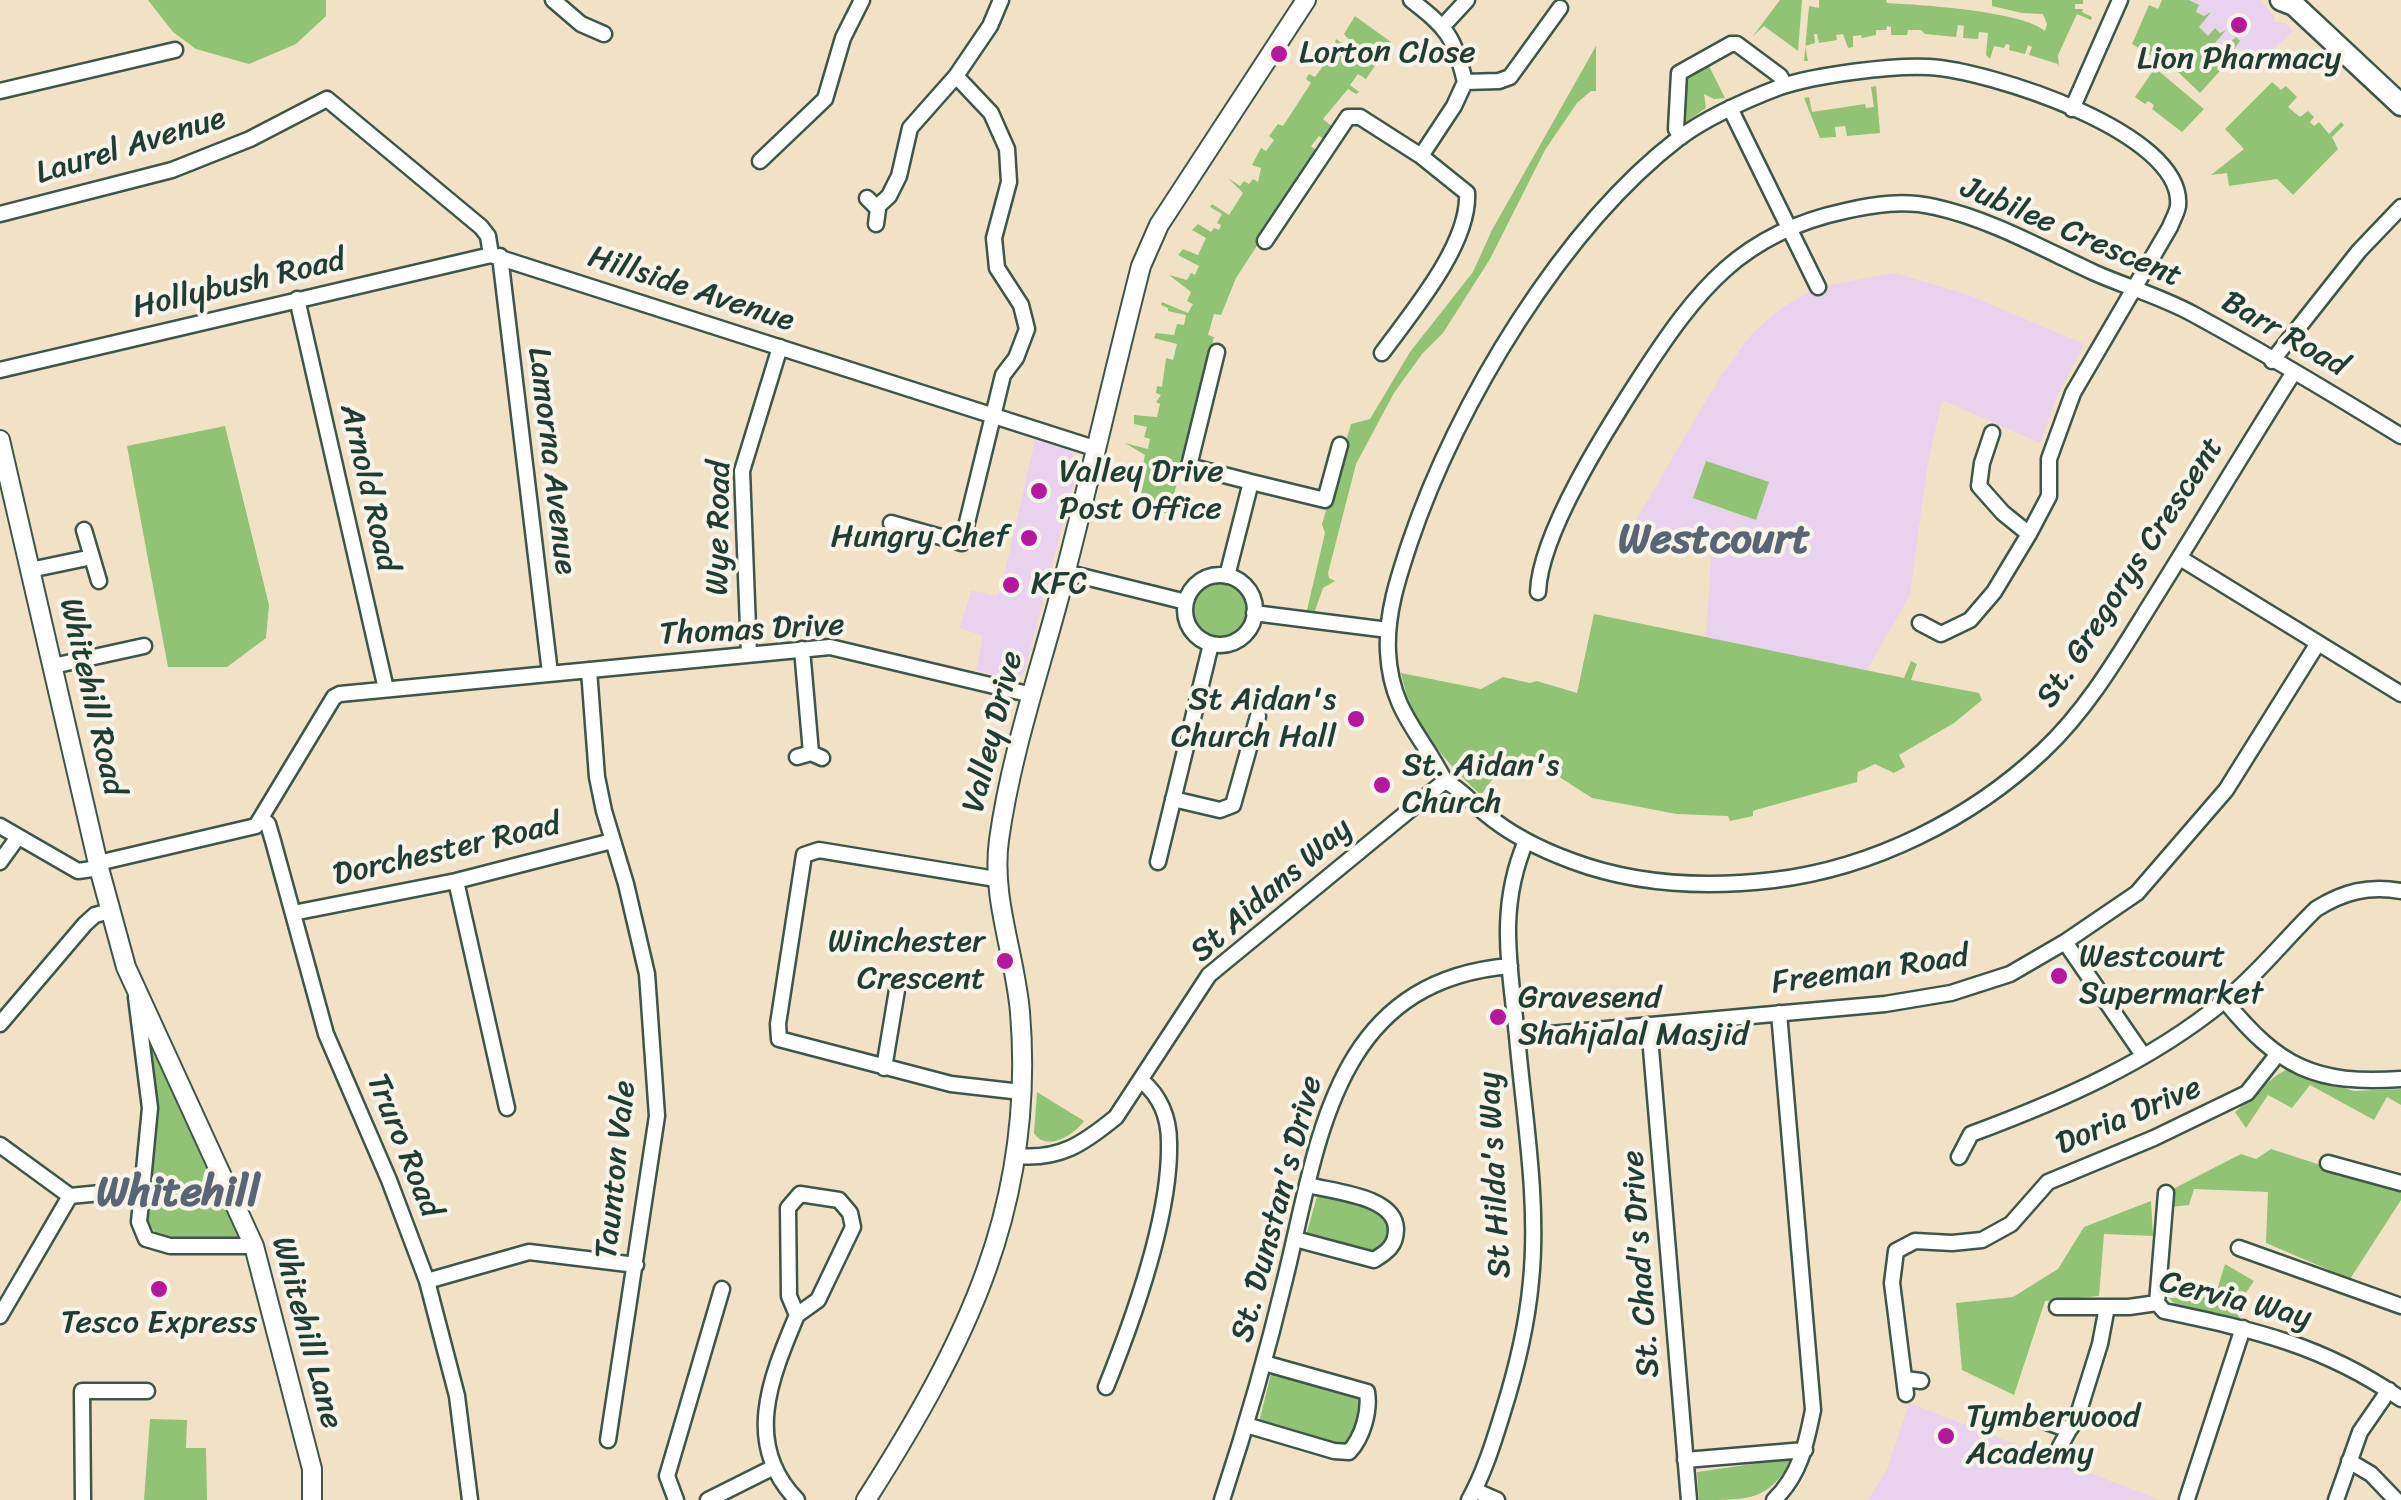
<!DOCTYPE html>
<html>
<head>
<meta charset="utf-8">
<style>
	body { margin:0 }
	canvas { display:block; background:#f1e2c6 }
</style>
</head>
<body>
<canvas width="2401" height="1500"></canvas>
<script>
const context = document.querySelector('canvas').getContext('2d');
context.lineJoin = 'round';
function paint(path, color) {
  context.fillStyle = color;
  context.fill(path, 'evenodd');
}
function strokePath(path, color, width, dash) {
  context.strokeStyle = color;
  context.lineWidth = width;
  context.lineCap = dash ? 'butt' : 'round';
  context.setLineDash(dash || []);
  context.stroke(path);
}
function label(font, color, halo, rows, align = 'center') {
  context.font = font + ' Sriracha,sans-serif';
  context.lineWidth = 8;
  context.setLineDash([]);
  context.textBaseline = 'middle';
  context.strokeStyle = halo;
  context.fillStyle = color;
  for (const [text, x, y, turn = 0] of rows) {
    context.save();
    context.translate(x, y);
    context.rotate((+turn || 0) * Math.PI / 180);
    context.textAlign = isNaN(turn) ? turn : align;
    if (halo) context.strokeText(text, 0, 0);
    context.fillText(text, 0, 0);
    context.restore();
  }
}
paint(new Path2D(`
	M2189,0H2260L2274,16V22L2285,23L2293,31L2249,73L2241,65L2248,57L2240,49L2223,51L2215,43L2226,29L2208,36L2199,27L2205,16L2195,12Z
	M1895,273L1969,295L2084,344L2058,394L2040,443L1942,400L1927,468L1910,595L1867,670L1706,638L1711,556L1632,527L1718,380L1753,332L1783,307L1818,287Z
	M1035,440L1071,451L1078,466L1024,674L1010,679L976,670L983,636L960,628L971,590L996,596L1000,593Z
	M1909,1403L2160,1500H1868L1887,1469Z`), '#e9d2ed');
paint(new Path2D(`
	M148,0H326V16L296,44L249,64L196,49L173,32Z
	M1780,0H1802L1798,51L1764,26L1753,36Z
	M1819,0H1886L1887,3C1922,5 2022,11 2045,31L2047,24L2043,14L2022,13L1992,6V0H2083V4H2075V9H2083L2082,12L2092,17L2091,20L2077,14L2058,55L2059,68L2058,64L2029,55L2032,47L2028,45L2025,54L2009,50L2010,45L2006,44L2004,48L1994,46L1990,59L1986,55L1988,33L1979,32L1978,39L1963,38L1964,26L1958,25L1956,37L1925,34L1921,30H1908L1907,35H1891V27L1887,26L1886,30H1876V35L1862,38L1861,35L1853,36V47L1848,48L1843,34L1836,35L1837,40L1819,43L1817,34H1814L1815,43L1805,46L1808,61H1804L1809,6L1819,8Z
	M2162,0H2189L2199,5L2196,12L2204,16L2211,12L2199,27L2208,36L2215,28L2220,33L2226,30L2215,43L2222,50L2236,37L2240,41L2235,48L2237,52L2200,93L2177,71L2132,44L2149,5L2158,9Z
	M1355,16L1391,42L1366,79L1358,74L1350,85L1359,92L1356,94L1348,89L1323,119L1334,128L1326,140L1319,136L1311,146L1318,152L1236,278L1221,315L1214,314L1208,335L1214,337L1169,514L1133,505L1137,478L1118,473L1119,470L1141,474L1145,455L1125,443L1148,449L1150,439L1144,437L1147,427L1134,424V415L1157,417L1160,404L1156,402L1161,395L1156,393L1157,386L1162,387L1166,358L1173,360L1177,344L1154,338L1156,333L1174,335L1177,324L1184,325L1186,315L1168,311V308L1161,305L1162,302L1188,313L1193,304L1187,301L1191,292L1169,275L1187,280L1191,273L1195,275L1199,266L1178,255L1183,249L1198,255L1206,238L1192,230L1198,224L1211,232L1214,228L1219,230L1221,225L1217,223L1222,214L1210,207L1212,204L1229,215L1243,193L1228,178L1240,186L1244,181L1249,184L1253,179L1258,182L1261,168L1252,165L1261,148L1266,151L1274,140L1269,136L1278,124L1283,126L1311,83L1306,79L1309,74L1315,77L1329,58L1323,53L1326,49L1332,52L1336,39L1352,50L1355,47L1344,34Z
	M1596,46V91H1591L1577,103L1545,150L1490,259L1443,333L1422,354L1394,393L1356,464L1328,573L1329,578L1335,581L1323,588L1315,611L1307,610L1325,533L1322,524L1351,424L1370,419L1410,352L1473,272L1492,230Z
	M1708,64L1725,98L1714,99L1704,94L1706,108L1683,124L1682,75Z
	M2155,68L2204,109L2182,132L2152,109L2154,105L2148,101L2145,104L2135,97Z
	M2272,82L2281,90L2286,86L2297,97L2288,107L2300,117L2308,111L2314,117L2310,122L2314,126L2319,122L2329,134L2341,122L2344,125L2332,137L2338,149L2293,195L2277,179L2229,186L2227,173L2211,175L2244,149L2225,129Z
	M1876,86L1880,133L1847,136L1845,126L1835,127L1836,137L1820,138L1804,98L1809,97L1812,112L1865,104L1866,108L1874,107L1871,87Z
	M225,426L269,605L266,638L227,667H168L127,446Z
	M1706,461L1769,482L1756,520L1693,498Z
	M1193 610a27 27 0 1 1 54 0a27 27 0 1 1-54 0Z
	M1594,614L1904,678L1911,661L1917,664L1911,680L1979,693L1982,700L1954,723L1899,755L1905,767L1894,773L1875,764L1858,772L1857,782L1759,809L1753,811V816L1730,821L1728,816L1677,814L1592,798L1522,753L1517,759L1509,756L1481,795C1446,763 1410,722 1401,673L1481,689L1503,677L1530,683L1537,681L1577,693Z
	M148,1041H151L242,1239L238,1242L231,1238H189L176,1241L157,1234L150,1227C140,1199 155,1151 156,1119C157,1092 152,1067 148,1041Z
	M2286,1070L2354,1091L2401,1089V1105L2387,1097L2374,1120L2310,1085L2292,1108L2268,1095L2246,1128L2235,1112C2251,1100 2270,1077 2286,1070Z
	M1037,1092L1084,1121C1073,1136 1046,1152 1034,1133Z
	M2271,1149L2401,1191V1200L2350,1279L2266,1243L2268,1192L2194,1189L2189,1205L2170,1207L2171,1190L2241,1154L2256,1159Z
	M1318,1193L1369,1205L1392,1222L1385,1248L1373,1255L1305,1239Z
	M2151,1201L2153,1236L2104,1234L2099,1296L2045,1301L2014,1395L1962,1370L1956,1303L2013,1297L2058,1269L2084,1227Z
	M2225,1264L2254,1281L2234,1310L2243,1322L2179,1308L2169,1298L2215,1297Z
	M1272,1370L1362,1396L1364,1404L1354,1443L1346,1449L1259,1422Z
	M150,1419L187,1420L186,1448H206L207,1500H144Z
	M1794,1458C1767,1500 1754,1500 1699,1500L1697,1472Z`), '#90c374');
const minor = new Path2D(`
	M553,0L581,24L604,34
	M1411,0C1447,28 1454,36 1465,82
	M1443,26L1467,0
	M0,91L175,50
	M1730,108L1818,287
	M2072,109L2120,0
	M1681,137L1676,129L1679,73L1731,44H1737L1780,76L1785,85
	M760,161L825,99L843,38L862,0
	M867,198L878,209L876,224
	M877,207L889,196L899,176L910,128L956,76L990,26L1001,0
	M0,214L172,170L250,139L327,99L481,227L488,236L491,255L1094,448
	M1265,241L1348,117H1360L1421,156
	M500,256L550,673
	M297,299L386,689
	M1217,352L1189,466L1251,482
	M1382,353C1412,312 1470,244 1467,193L1421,156L1454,106L1465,82L1499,81L1510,77L1560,8
	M2272,361L2359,251L2401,207
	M0,370L491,255
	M1992,433L1982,463L1979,486L2003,513L2029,534
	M891,523L962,543L1003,375L1016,358L1027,329L1021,305L997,268L994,238L1009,182L1007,149L991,113L956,76
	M84,530L99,581
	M2180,558L2401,694
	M30,570L92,557
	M1065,572L1186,602
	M1185 610a35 35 0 1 1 70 0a35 35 0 1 1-70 0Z
	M1227,576L1251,482L1325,500L1340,445
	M1538,592C1540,533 1608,427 1641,376C1697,290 1741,233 1845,211C1875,204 1904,200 1935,207C1990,219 2043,249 2095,273C2127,287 2162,297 2193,314C2263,352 2333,394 2401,436
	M1254,613L1388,630
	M802,649L811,753
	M749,654L742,471L780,347
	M53,666L144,646
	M589,670L597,777L604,811L626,884L647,974L657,1116L608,1440
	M797,757L811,753L822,758
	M1445,781C1421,733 1391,712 1388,652C1386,614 1398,578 1410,542C1457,403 1562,228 1679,138C1709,116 1746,100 1780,87C1815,75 1892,65 1929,67C1987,70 2185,132 2178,206C2177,213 2172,221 2170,227L2073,393L2049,459V496L2029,534L1994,592L1970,620L1941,634L1920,623
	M1445,781C1461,789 1472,803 1486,814C1511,835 1542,850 1572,861C1636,885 1706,888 1774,880C1873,868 1971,819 2043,751C2087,710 2119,655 2150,605C2199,527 2245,449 2294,372
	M1173,799L1220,810L1233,805L1258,716
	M262,819L268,824L273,841L326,1034L389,1180L427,1281L457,1396L470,1500
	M0,826L78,871L99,868
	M0,862L18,837
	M1158,862L1211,644
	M98,863L256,826L334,697L340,694L830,647L1032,695
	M996,879L819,850L804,855L778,1024L779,1039L951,1084L1021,1092
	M456,881L507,1108
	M293,913L456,881L612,841
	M2065,942L2143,1055
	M136,997L150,1108L139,1222L146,1239L170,1246H254
	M2225,1001C2279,1067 2315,1085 2401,1079
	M0,1024L85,924L95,915L110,911
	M1649,1025L1689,1500
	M1517,1037L1885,1004L1951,993L2010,974L2065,942L2137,893L2226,790L2318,643
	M884,1068L897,990
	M0,1145L70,1196L142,1189
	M1016,1156C1060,1160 1083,1144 1116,1117L1209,975L1445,781
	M1959,1157L1971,1134C2060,1101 2148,1063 2223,1002C2257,975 2285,939 2316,909C2343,892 2369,885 2401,891
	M2328,1163L2401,1183
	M1295,1239L1374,1260C1387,1252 1396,1246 1396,1229C1395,1196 1334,1192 1308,1185
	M2239,1248L2401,1306
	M427,1281L529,1252L636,1265
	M2157,1303L2166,1193
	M2057,1307H2129L2157,1303L2164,1311C2254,1330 2323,1345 2401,1399
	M0,1316L70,1196
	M1905,1379L1921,1381
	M1106,1387C1133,1320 1171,1214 1169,1142C1169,1118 1160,1096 1142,1081
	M1906,1394L1892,1283L1896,1251L1915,1241L1952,1243L1982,1240L2011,1224L2048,1182L2154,1138L2247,1093L2277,1055
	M2044,1421L2069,1430L2076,1421L2100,1344L2107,1307
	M1246,1425L1334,1451L1349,1452C1363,1437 1370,1411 1367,1392L1264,1363
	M2056,1454L2069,1430
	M1685,1460L1805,1450
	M2349,1461L2371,1474L2396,1500
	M1474,1490L1497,1500
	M2187,1499L2243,1328
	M83,1500L82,1391H147
	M676,1500L667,1476L722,1289
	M708,1500L774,1467
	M797,1500C742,1444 771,1377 797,1315L789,1296L788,1208L800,1194L839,1200L850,1213L853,1227L818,1300L797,1315
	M1222,1500C1246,1427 1267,1354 1285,1279C1319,1142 1332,981 1510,966
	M1469,1500C1484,1473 1493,1444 1502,1415C1516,1371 1527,1326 1531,1281C1539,1200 1524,1116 1517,1036C1510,966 1497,909 1526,841
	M1774,1500C1800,1475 1806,1445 1813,1410L1779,1013
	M2336,1500L2360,1432L2389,1390`);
const tertiary = new Path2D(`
	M0,440L99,868L126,967L254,1246L312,1469V1500
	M866,1500C966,1343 1036,1205 1020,1012C1015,954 991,898 999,840C1010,760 1036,682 1057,605C1087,492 1112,379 1141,266L1159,225L1306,0`);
const primary = new Path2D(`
	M2281,0L2294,5L2401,105`);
strokePath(minor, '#3e564a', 19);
strokePath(tertiary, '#3e564a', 22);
strokePath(primary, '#3e564a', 25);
strokePath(minor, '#fff', 14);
strokePath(tertiary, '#fff', 18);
strokePath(primary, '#fff', 20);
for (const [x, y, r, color] of [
	[2239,25,10,"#b5179e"],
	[1279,54,10,"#b5179e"],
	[1039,491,10,"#b5179e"],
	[1029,538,10,"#b5179e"],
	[1011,585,10,"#b5179e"],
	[1356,719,10,"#b5179e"],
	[1382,785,10,"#b5179e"],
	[1005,961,10,"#b5179e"],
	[2059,976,10,"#b5179e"],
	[1498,1017,10,"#b5179e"],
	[159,1289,10,"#b5179e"],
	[1946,1436,10,"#b5179e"]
]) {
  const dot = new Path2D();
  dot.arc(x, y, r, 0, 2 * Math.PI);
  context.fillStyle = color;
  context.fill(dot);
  strokePath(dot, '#f7f3e8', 4);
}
label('32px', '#1f3d34', '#f7f3e8', [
	["Lorton Close",1299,54],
	["Lion Pharmacy",2239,60,"center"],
	["Valley Drive",1059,473],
	["Post Office",1059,510],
	["Hungry Chef",1009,538,"right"],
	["KFC",1031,585],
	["St Aidan's",1336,701,"right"],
	["Church Hall",1336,738,"right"],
	["St. Aidan's",1402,767],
	["Church",1402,804],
	["Winchester",985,943,"right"],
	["Crescent",985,980,"right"],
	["Westcourt",2079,958],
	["Supermarket",2079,995],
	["Gravesend",1518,999],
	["Shahjalal Masjid",1518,1036],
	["Tesco Express",159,1324,"center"],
	["Tymberwood",1966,1418],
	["Academy",1966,1455]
], 'left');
label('32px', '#1f3d34', '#f7f3e8', [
	["Laurel Avenue",131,147,-17],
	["Jubilee Crescent",2071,233,23],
	["Hollybush Road",239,285,-13],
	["Hillside Avenue",691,290,18],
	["Barr Road",2284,335,30],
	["Lamorna Avenue",551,461,83],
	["Arnold Road",368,488,77],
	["Wye Road",720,528,-89],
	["St. Gregorys Crescent",2131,573,-57],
	["Thomas Drive",752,631,-3],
	["Whitehill Road",91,697,77],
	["Valley Drive",994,732,-76],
	["Dorchester Road",447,851,-13],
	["St Aidans Way",1272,891,-41],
	["Freeman Road",1870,971,-8],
	["Doria Drive",2129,1117,-23],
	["Truro Road",403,1146,68],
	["Taunton Vale",617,1170,-84],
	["St Hilda's Way",1496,1175,-93],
	["St. Dunstan's Drive",1278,1209,-75],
	["St. Chad's Drive",1642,1264,-94],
	["Cervia Way",2235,1301,14],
	["Whitehill Lane",306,1333,75]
]);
label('bold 42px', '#596575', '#f7f3e8', [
	["Westcourt",1714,541],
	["Whitehill",178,1194]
]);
</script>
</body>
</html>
